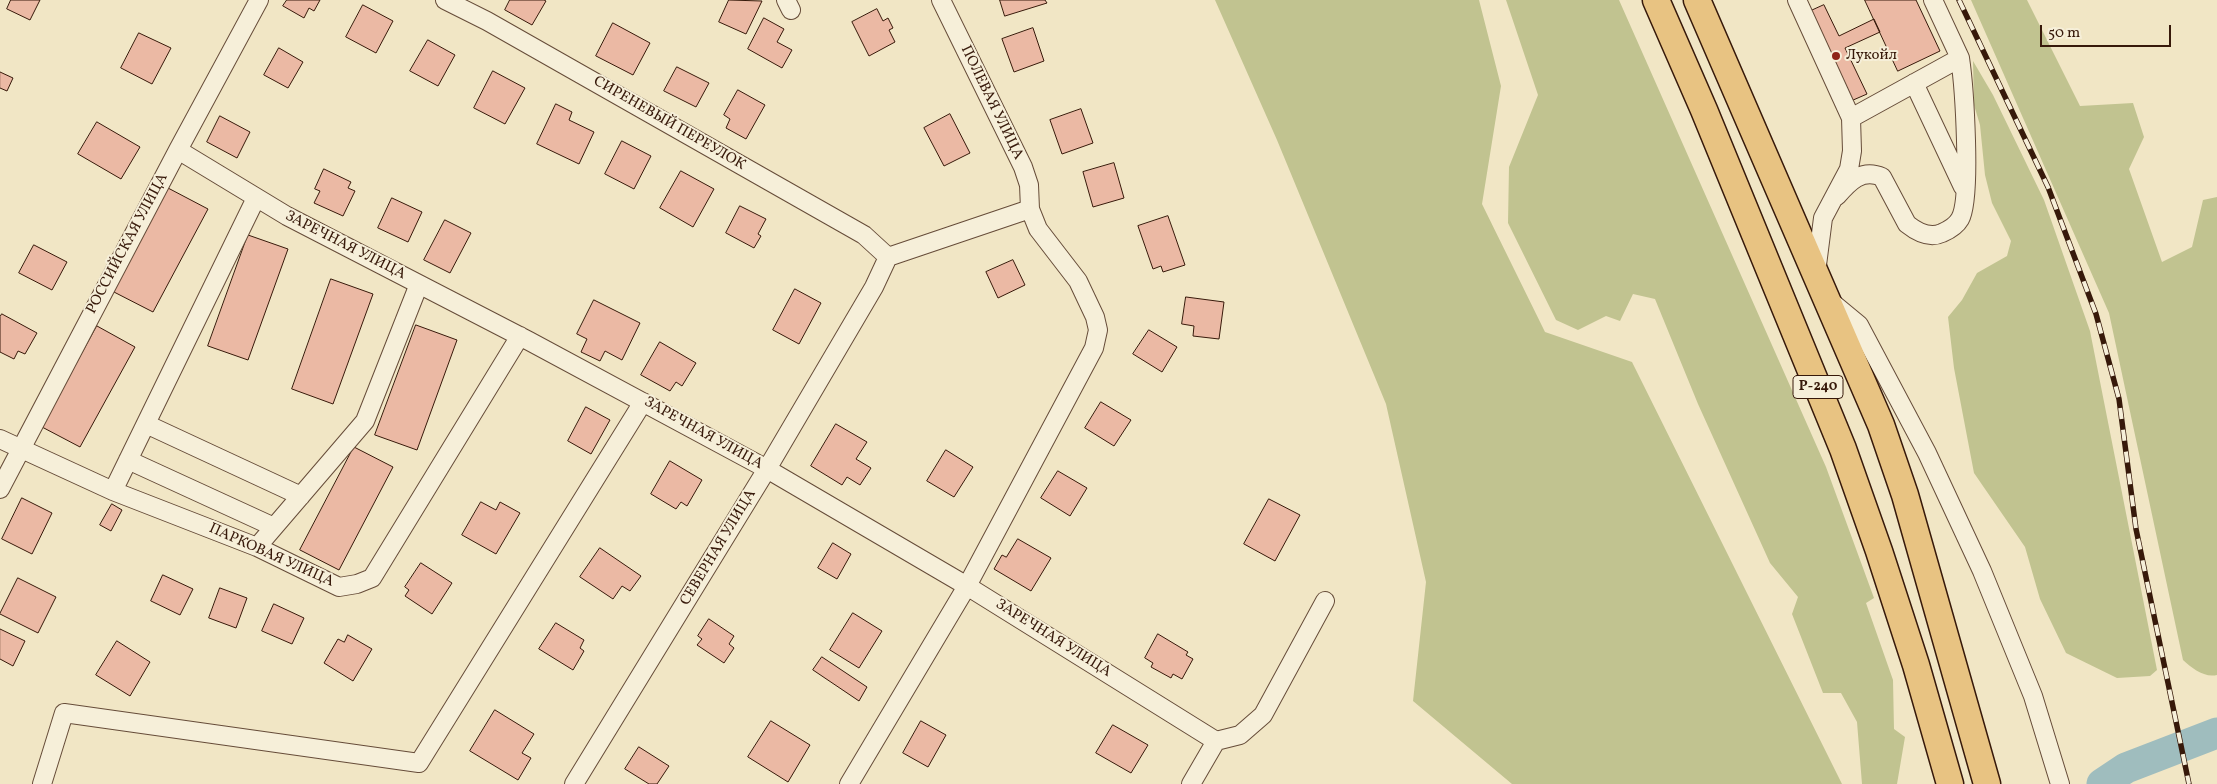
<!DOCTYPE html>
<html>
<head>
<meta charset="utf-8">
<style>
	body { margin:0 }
	#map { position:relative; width:2217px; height:784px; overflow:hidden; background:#f1e6c5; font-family:Vollkorn,serif }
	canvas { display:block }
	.scale { position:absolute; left:2040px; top:25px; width:131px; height:22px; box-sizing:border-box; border:2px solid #37190a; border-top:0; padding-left:6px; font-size:15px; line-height:18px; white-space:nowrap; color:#37190a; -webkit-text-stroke:4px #f6efd9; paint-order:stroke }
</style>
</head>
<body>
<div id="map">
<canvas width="2217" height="784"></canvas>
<div class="scale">50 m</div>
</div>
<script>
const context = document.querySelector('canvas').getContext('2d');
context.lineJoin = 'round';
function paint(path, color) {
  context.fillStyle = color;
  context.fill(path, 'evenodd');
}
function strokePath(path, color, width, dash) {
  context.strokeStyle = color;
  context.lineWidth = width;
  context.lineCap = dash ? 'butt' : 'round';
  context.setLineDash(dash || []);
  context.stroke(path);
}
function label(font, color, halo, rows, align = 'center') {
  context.font = font + ' Vollkorn,serif';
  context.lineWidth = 4;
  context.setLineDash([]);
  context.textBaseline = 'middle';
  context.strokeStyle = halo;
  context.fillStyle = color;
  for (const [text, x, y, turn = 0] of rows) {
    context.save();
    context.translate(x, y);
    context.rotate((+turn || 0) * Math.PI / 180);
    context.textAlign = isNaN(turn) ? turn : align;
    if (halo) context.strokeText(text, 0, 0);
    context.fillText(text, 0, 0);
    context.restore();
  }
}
paint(new Path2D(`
	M1215,0H1479L1501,86L1482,204L1545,332L1632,362L1842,784H1512L1413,701L1426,582L1386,404L1277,140Z
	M1506,0H1619L1826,467L1874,598L1866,603L1893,680L1894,729L1905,737L1897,784H1862L1857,722L1841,693H1823L1792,614L1798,597L1770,563L1698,404L1655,299L1633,294L1620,321L1606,316L1578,330L1556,320L1508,223L1509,167L1538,95Z
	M1971,0H2027L2080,106L2133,103L2144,137L2129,169L2162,262L2192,247L2203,200L2217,197V675C2204,678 2192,668 2183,660L2109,313Z
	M1973,61L1993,95L2044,200L2090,331L2157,670L2150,676L2117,678L2066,653L2040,599L2025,547L1974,473L1954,368L1948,317L1962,300L1977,273L2007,256L2011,241L1992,203L1985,175L1980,125L1974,105Z`), '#c1c390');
strokePath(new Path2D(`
	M2102,784L2126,768L2217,733`), '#9fbdbe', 31);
const building = new Path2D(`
	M11,0H40L30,20L7,9Z
	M287,0H320L314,11L309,8L304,18L283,6Z
	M510,0H544L546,1L532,25L505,10Z
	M729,0L762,1L746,34L719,22Z
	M1000,0H1045L1047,3L1005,16Z
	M1865,0H1916L1940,51L1898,71Z
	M363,5L393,21L376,53L346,37Z
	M1824,5L1839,36L1874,19L1880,32L1845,48L1867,94L1844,104L1802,15Z
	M877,9L883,21L888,18L893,28L889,30L895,42L869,56L852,22Z
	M764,18L784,29L777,42L792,50L782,68L748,49Z
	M613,23L650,43L633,75L596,56Z
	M1033,28L1044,61L1014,72L1002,39Z
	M139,33L171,48L152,84L121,68Z
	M428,40L455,55L438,86L410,71Z
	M279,48L303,62L288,88L264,75Z
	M677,67L709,83L696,107L664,91Z
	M493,71L525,88L505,124L474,108Z
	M0,72L13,78L7,91L0,88Z
	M738,90L765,105L746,139L726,128L730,119L724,115Z
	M556,104L572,112L569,120L594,132L579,164L537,144Z
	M1081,109L1093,143L1062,154L1050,120Z
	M950,114L970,153L944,166L924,128Z
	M220,116L250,132L237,158L207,142Z
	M97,122L140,147L121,179L78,154Z
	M622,141L651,156L634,189L605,174Z
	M1114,163L1124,198L1093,207L1083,172Z
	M324,169L351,182L348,188L355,191L343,216L314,203L320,191L315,189Z
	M681,171L714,189L693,227L660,208Z
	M168,188L208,209L153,312L112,291Z
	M392,198L422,212L408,242L378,228Z
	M740,206L766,219L758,234L761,236L754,248L726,233Z
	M1168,216L1185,265L1163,272L1161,266L1153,269L1138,226Z
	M445,220L471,233L450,273L424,260Z
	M248,235L288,249L248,360L208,346Z
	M34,245L67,262L52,290L19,273Z
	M1013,260L1025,285L998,298L986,272Z
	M331,279L373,294L333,404L292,389Z
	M795,289L821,303L799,344L773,330Z
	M1186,297L1224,302L1219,339L1193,336L1194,326L1182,324Z
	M594,300L640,323L622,360L605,351L600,361L581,352L587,339L577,334Z
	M2,314L37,333L25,354L18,351L14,359L0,352V317Z
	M416,325L457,340L417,450L375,435Z
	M97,326L135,347L80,447L42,427Z
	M1149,330L1177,347L1162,372L1133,354Z
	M660,342L696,363L682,386L676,382L670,391L641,375Z
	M1101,402L1131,420L1114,446L1085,428Z
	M586,407L610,420L591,454L568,441Z
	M836,424L867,442L856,459L871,468L860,485L847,477L842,485L811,466Z
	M354,447L393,467L339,570L300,550Z
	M946,450L973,467L954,497L927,481Z
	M670,461L702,480L687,506L681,502L676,509L651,494Z
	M1058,471L1087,488L1070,516L1041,498Z
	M22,498L52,513L32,554L2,539Z
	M1269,499L1300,515L1275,561L1244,544Z
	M481,502L496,510L500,502L520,513L496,554L462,535Z
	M112,504L122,510L111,531L100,525Z
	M1018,539L1051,558L1031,591L994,569L1002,555L1006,557Z
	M833,543L851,554L837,579L818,568Z
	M600,548L641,576L630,591L622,586L613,599L580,577Z
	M421,563L452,583L432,614L405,596L409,590L405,587Z
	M163,575L193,589L180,615L151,601Z
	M18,578L56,597L38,633L0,614Z
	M220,588L247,598L236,628L209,618Z
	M274,604L304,618L292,644L262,631Z
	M853,613L882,631L859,668L830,650Z
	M709,619L734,636L729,644L734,648L724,663L697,645L702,639L698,636Z
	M556,623L584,640L580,648L584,651L573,670L539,649Z
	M0,629L25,641L13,666L0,659Z
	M1158,634L1188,652L1186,655L1193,659L1182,679L1173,674L1171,678L1151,667L1153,663L1145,658Z
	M348,635L372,649L353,681L324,663L338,639L344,642Z
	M117,641L150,662L130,696L96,675Z
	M822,657L867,687L859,701L813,670Z
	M495,710L534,734L522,753L531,758L518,780L470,751Z
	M771,721L810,745L788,782L748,757Z
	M921,721L946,735L928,767L903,753Z
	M1113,725L1148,745L1131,773L1096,753Z
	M639,747L669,766L657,784H649L625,769Z`);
paint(building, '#ebb9a4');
strokePath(building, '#37190a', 1);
const minor = new Path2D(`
	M445,0L487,21L864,235L888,257
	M786,0L791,10
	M1797,0L1851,118L1852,151L1849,169L1823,218L1816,273
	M1914,83L1963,187
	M1851,118L1960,58L1933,0
	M178,150L287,216L529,341L767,469L967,586L1216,741
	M1837,196C1849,182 1862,168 1882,177L1907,224C1917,232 1929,239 1942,233C1949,230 1956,226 1960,219C1972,198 1964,85 1960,58
	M888,257L1030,209
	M1830,301L1859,325L1927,453L1982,571L2033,696L2060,784
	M146,424L301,496
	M0,439L113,491L257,547L339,587L357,584L372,578L520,336
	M128,460L274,527
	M0,489L178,150L259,0
	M113,491L256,198
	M257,547L365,421L419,284
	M42,784L64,713L419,763L643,402
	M574,784L767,469L874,287L888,257
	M849,784L967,586L1094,348L1098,330L1095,317L1078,281L1038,229L1030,209L1029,185L1023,167L941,0
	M1191,784L1216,741L1240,735L1263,715L1325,601`);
const highway = new Path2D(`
	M1656,0L1704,110L1843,449L1879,551L1916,665L1950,784
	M1697,0L1881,425L1905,495L1987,784`);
strokePath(minor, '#664c39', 20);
strokePath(highway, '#37190a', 29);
strokePath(minor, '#f6efd9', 18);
strokePath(highway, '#e8c382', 26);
const rail = new Path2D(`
	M1959,0L2048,187L2096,314L2119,399L2136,529L2189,784`);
strokePath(rail, '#37190a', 5.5);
strokePath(rail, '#f6efd9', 4, [11]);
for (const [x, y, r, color] of [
	[1836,56,5,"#8f2418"]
]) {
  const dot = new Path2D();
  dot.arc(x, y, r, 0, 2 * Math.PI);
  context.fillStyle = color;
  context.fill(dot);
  strokePath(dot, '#f6efd9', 2);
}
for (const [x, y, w] of [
	[1818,387,50]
]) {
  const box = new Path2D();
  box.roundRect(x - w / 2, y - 11.5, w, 23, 4);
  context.fillStyle = '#f6efd9';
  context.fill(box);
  strokePath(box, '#37190a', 1);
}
label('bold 14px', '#37190a', null, [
	["Р-240",1818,387]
]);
label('15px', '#37190a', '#f6efd9', [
	["Лукойл",1846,56]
], 'left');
label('15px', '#37190a', '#f6efd9', [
	["ПОЛЕВАЯ УЛИЦА",991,103,64],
	["СИРЕНЕВЫЙ ПЕРЕУЛОК",669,124,30],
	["РОССИЙСКАЯ УЛИЦА",128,244,-62],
	["ЗАРЕЧНАЯ УЛИЦА",345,246,27],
	["ЗАРЕЧНАЯ УЛИЦА",703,434,29],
	["СЕВЕРНАЯ УЛИЦА",719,548,-59],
	["ПАРКОВАЯ УЛИЦА",271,556,24],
	["ЗАРЕЧНАЯ УЛИЦА",1053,639,32]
]);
</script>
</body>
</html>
